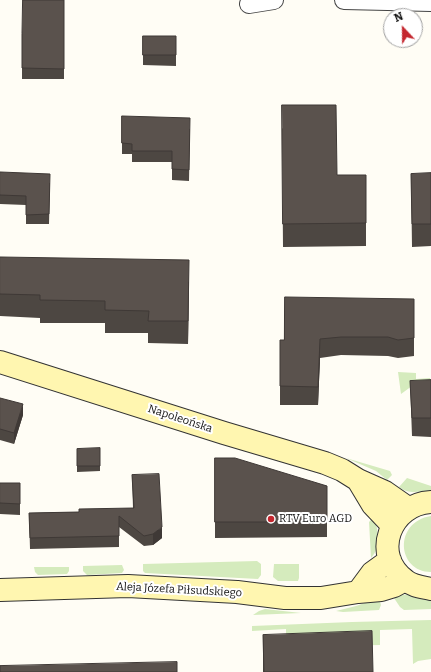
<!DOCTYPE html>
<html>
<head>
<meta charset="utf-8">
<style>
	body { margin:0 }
	#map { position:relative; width:431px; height:672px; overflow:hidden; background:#fffdf5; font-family:Bitter,serif }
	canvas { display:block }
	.north { position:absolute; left:383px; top:8px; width:40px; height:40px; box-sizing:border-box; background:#fff; border:1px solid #a0a0a0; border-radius:50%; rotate:338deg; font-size:11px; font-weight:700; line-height:16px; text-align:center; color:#111 }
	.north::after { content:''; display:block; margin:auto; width:14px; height:18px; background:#c4262e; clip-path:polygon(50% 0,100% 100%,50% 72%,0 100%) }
</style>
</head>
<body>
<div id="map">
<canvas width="431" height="672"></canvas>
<div class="north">N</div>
</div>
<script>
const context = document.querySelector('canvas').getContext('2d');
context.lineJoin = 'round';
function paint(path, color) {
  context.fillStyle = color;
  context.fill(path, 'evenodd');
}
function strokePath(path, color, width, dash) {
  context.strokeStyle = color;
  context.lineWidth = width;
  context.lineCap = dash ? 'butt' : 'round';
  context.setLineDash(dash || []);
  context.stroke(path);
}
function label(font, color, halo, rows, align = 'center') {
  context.font = font + ' Bitter,serif';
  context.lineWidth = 4;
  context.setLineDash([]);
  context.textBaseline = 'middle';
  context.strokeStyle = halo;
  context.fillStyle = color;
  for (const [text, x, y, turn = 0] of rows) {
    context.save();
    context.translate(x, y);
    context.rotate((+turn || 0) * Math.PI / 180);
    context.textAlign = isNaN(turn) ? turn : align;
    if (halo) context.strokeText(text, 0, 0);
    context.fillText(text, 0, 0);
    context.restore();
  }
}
paint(new Path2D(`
	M398,372L416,373V379L430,378V382L412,386L401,394Z
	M346,458L390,471L392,475L387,480L376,471Z
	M407,478L431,486V491C419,491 409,495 399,487Z
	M431,516V572C397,572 393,522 431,516Z
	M374,517C378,530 382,547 371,558L369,522Z
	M257,561L261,564V575L258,579L145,573L143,571V564Z
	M274,564H299V578L298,581H278L273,577Z
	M122,565L124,570L122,573L87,575L83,571V566Z
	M34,567H69V571L67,574L38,575L35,572Z
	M398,594L431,597V609L404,610L400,607L392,595Z
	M379,598L381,605L379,610L343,612L336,611L356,606Z
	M265,609L301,613L253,615L259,611Z
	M431,620V659L418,661L413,664L412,629L380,630V645L290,647L286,646V629L252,631V626L352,622Z`), '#d5ebbd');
const street = new Path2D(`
	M344,0L431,2
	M249,4L274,0`);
const secondary = new Path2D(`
	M0,362L224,433L325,463L342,470L358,480L385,492L408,508
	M358,480L373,505L392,525
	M431,502C390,504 371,555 405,580C412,586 422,587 431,589
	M0,590L128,586L237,592L285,598H321L358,592L381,590L394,586L405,580
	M358,592L372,573L390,560`);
strokePath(street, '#444', 20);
strokePath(secondary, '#333', 24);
strokePath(street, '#fff', 18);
strokePath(secondary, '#fff6b0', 22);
paint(new Path2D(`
	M64,0V79H22V34Z
	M143,36H176V66L143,65Z
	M122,116L190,129L189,181L172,180V162H132V154H122Z
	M282,128L337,175H366V246L283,247Z
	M0,172L50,183L49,224H26V205L0,204Z
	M431,173V246L412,247L411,174Z
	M0,257L189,282L188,344L148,343V333H105V323H40V318L0,316Z
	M414,318V356L398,358L388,356L341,355L320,358L318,405H280V340H284Z
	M431,380V437L412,436L410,381Z
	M0,398L23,415L14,444L0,440Z
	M100,448V471L77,472V449Z
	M215,458L327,486V537L215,538Z
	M132,475L162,538L153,545L144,546L119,527V547L30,549L29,513L79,512L133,508Z
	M0,483H20V515L0,514Z
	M263,635L373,672H263Z`), '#4d4742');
paint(new Path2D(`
	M189,260V282L188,344V321Z
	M320,339V358L318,405V387Z
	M23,404V415L14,444V433Z
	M162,527V538L153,545V534Z`), '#3f3936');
const building = new Path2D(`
	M23,0H64V69L22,68V34Z
	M143,36H176V55H143Z
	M282,105H336L337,175H366V223L283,224Z
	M122,116L190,118L189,170L172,169V151H132V144L122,143Z
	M0,172L50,174L49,214L26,215V196L0,195Z
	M431,173V224H412L411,174Z
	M0,257L189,260L188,321H148L149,311L105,310V301L40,300V295L0,294Z
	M285,297L414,299V338L398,340L388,337H341L320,339L318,387L280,386V340H284Z
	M431,380V418H412L410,381Z
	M0,398L23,404L14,433L0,429Z
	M100,448V466H77V449Z
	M215,458H235L327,486V522H215Z
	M159,474L162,527L153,534L144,536L119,516V536L30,538L29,513L79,512V509L134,508L132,475Z
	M0,483H20V504L0,503Z
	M372,631L373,672H264L263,635Z
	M177,662V672H0V666Z`);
paint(building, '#5a524d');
strokePath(building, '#3f3936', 1);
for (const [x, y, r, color] of [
	[271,519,4,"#c4262e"]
]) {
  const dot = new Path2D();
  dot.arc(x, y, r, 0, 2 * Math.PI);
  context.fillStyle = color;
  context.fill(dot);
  strokePath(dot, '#fff', 1.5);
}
label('11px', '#111', '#fff', [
	["Napoleońska",180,419,18],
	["Aleja Józefa Piłsudskiego",179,590,3]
]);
label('11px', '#111', '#fff', [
	["RTV Euro AGD",279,519]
], 'left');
</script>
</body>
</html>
